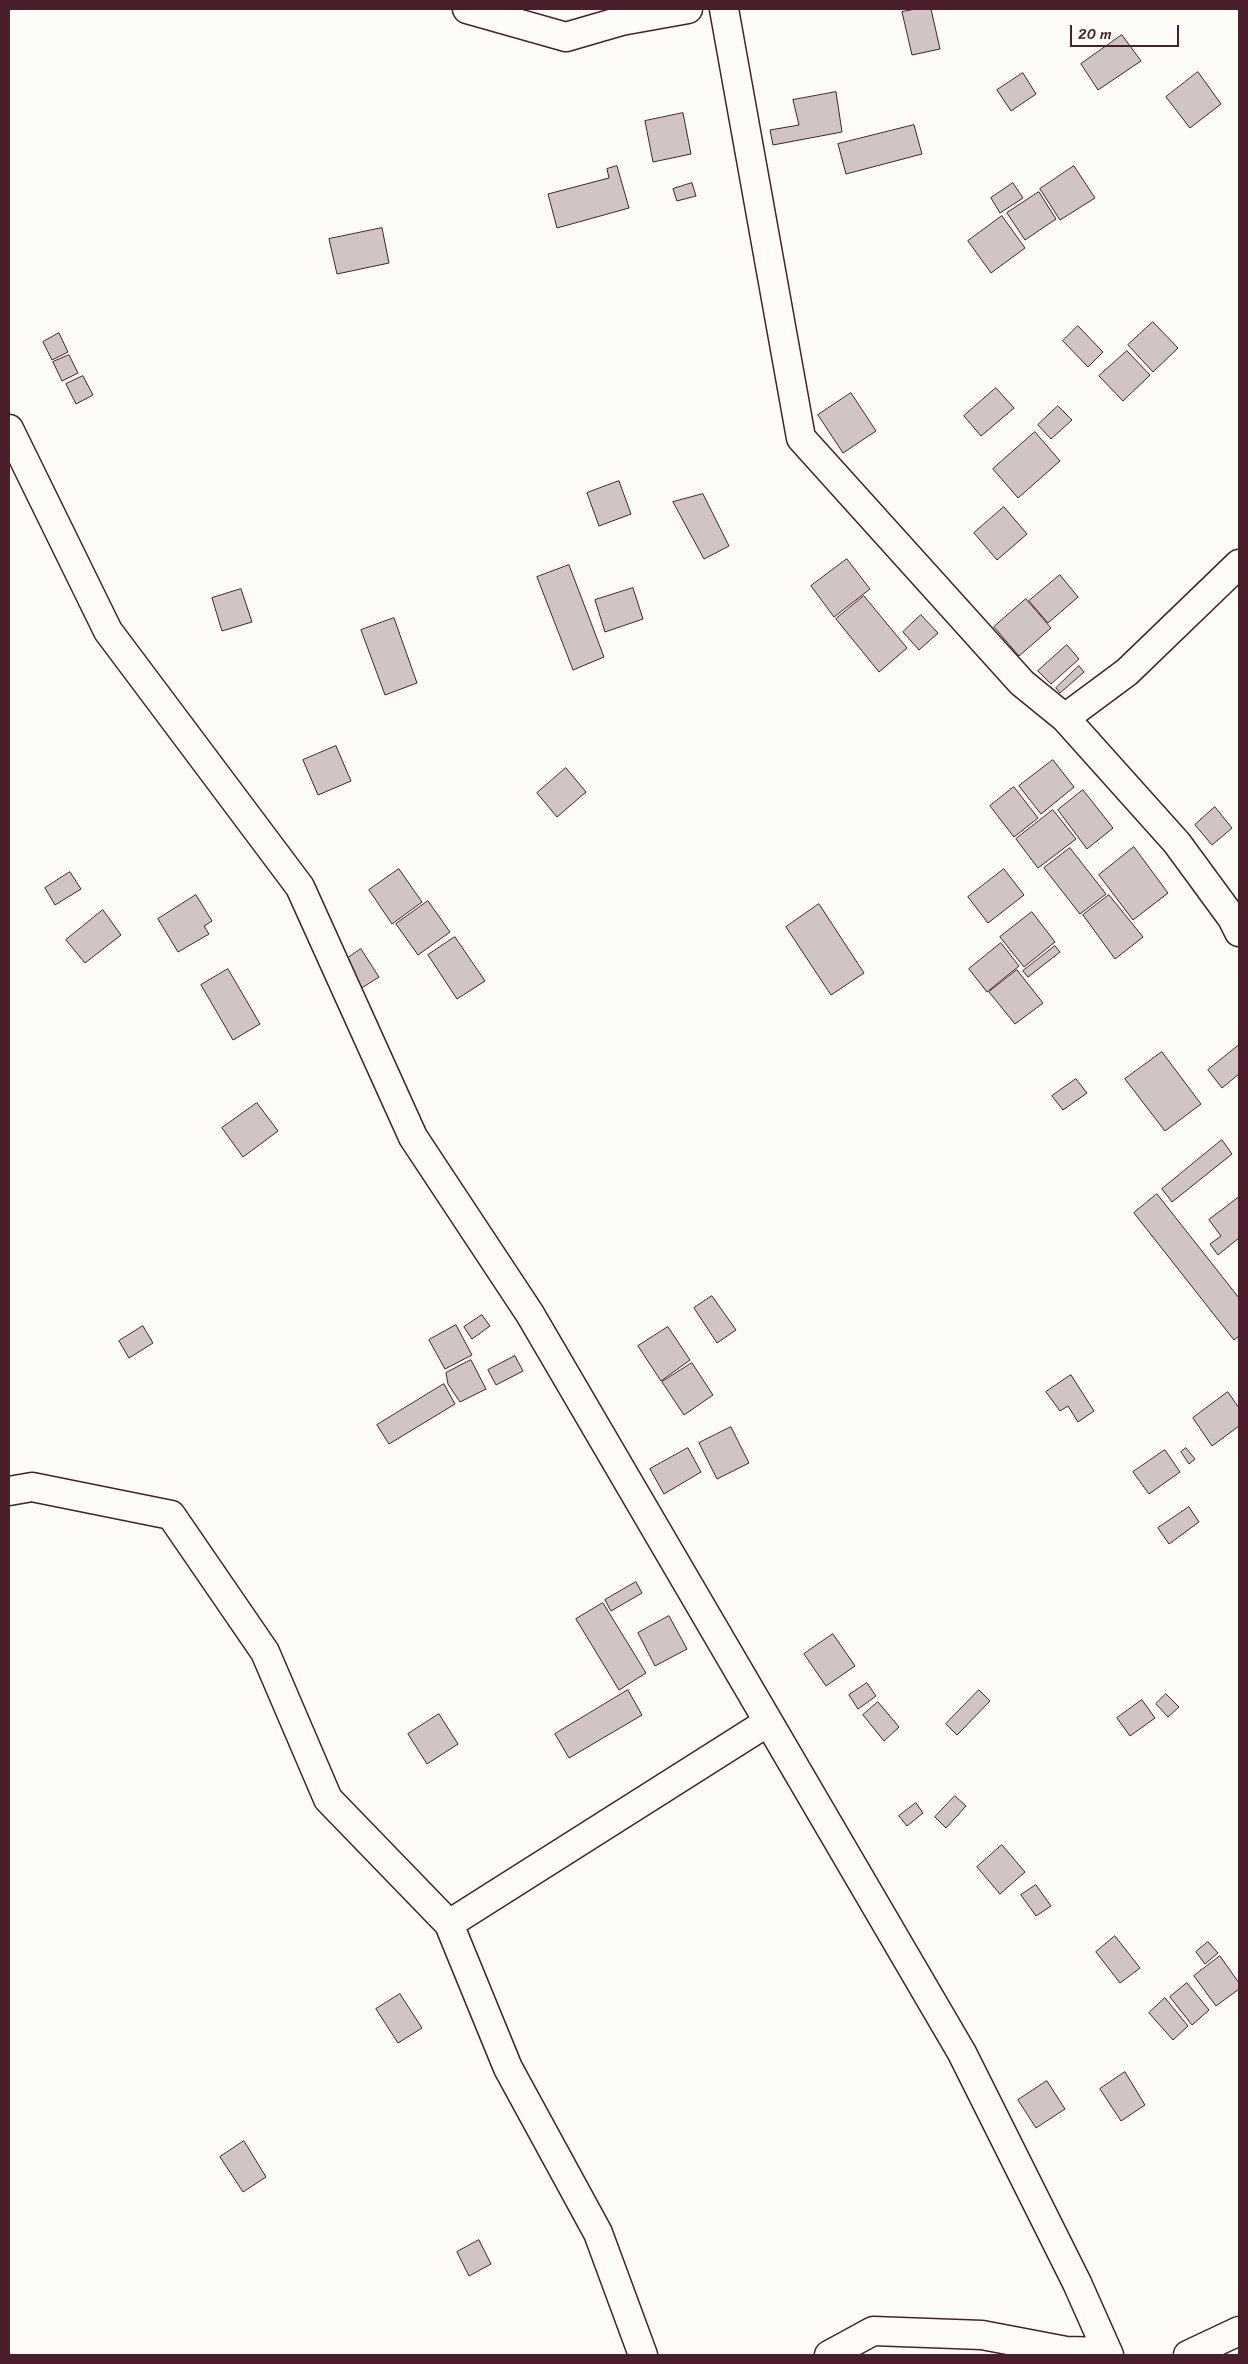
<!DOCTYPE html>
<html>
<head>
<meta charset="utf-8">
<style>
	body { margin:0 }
	#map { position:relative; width:1248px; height:2364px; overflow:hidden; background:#fdfcf7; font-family:Sriracha,sans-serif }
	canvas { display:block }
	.frame { position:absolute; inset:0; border:10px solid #4a1f2b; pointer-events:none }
	.scale { position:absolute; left:1070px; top:25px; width:109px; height:22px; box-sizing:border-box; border:2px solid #4a1f2b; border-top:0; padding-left:6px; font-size:15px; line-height:18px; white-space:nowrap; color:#4a1f2b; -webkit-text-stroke:4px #fdfcf7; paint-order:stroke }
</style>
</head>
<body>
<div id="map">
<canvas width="1248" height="2364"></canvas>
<div class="frame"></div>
<div class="scale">20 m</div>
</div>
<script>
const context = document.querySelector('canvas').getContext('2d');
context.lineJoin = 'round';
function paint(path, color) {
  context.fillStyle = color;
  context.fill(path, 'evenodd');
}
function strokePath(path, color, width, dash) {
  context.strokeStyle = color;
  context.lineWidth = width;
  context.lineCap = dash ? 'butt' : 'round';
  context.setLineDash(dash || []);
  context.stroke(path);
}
const building = new Path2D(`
	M916,9H931L940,49L912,55L902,12Z
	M1122,35L1141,61L1098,90L1081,64Z
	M1198,72L1221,104L1190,128L1166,97Z
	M1023,73L1036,94L1011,111L997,90Z
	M836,92L842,132L773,145L770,130L799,125L793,100Z
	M683,113L691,154L653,162L645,121Z
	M914,125L922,154L846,174L838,144Z
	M617,166L629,208L557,228L548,194L609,178L607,169Z
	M1074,166L1095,198L1060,220L1040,189Z
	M692,183L696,196L677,201L673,189Z
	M1013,183L1023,198L1000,213L991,198Z
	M1039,192L1056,219L1025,240L1007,213Z
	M1002,216L1025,248L991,273L968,241Z
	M382,228L389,263L337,274L329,239Z
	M1153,322L1178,348L1153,372L1128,345Z
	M1078,326L1103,352L1088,367L1063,341Z
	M59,333L68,352L52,360L43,342Z
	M1127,351L1150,375L1123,401L1099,376Z
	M69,355L78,373L62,381L53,362Z
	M83,376L93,395L76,404L66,384Z
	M996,388L1014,408L981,436L964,416Z
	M851,393L876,431L843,453L818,415Z
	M1058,406L1072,420L1051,439L1038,425Z
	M1035,432L1060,461L1018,498L993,469Z
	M619,481L631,514L599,526L587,493Z
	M703,494L729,546L704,559L673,502Z
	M1004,507L1027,534L997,560L974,533Z
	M847,559L870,589L834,617L811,586Z
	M569,565L604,657L573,670L537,577Z
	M1060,575L1078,597L1048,623L1029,601Z
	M633,588L643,619L605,632L595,600Z
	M241,589L252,622L222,631L212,598Z
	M864,596L907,648L879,672L836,619Z
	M1026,599L1051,628L1019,656L994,627Z
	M921,615L938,633L919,650L903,632Z
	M394,618L417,683L385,695L361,630Z
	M1067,645L1079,659L1051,684L1038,671Z
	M1079,666L1084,672L1060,693L1056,688Z
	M336,746L351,781L318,795L303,760Z
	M1053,760L1074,787L1041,814L1019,786Z
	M566,768L586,792L557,817L537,793Z
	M1014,787L1038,818L1014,837L990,806Z
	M1083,790L1113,828L1087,849L1058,810Z
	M1215,807L1232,828L1212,845L1195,825Z
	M1053,810L1076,839L1038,868L1016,839Z
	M1134,847L1168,893L1133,920L1099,875Z
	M1070,848L1106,894L1080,914L1044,868Z
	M399,869L422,902L392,924L369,890Z
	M1004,869L1024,895L988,923L968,897Z
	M70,872L81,889L55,905L45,888Z
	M196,895L212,921L204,926L209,934L178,952L158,919Z
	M1109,895L1143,937L1115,959L1083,915Z
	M428,901L450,932L418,955L396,924Z
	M819,904L864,973L831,995L786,927Z
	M103,910L121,935L85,963L66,940Z
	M1032,912L1055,942L1024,967L1000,937Z
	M455,937L485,981L457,999L428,955Z
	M1001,943L1019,966L987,992L969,969Z
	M1055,946L1060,952L1028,977L1023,971Z
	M361,949L379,977L360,989L342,962Z
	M228,969L260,1024L233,1040L201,985Z
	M1017,970L1043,1003L1015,1024L989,992Z
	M1239,1045V1074L1222,1088L1208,1070Z
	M1162,1052L1201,1104L1165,1131L1125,1079Z
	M1076,1079L1087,1093L1063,1110L1052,1096Z
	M257,1103L278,1131L243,1157L222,1128Z
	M1222,1140L1232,1154L1172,1202L1162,1189Z
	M1157,1194L1239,1298V1336L1234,1340L1134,1213Z
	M1239,1197V1238L1218,1255L1210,1244L1221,1236L1209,1220Z
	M712,1296L736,1330L717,1343L694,1308Z
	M482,1315L490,1326L472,1339L464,1327Z
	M456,1325L472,1355L445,1369L429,1340Z
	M143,1326L153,1343L129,1358L119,1341Z
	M668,1327L690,1360L661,1381L638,1346Z
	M515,1356L523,1371L496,1385L488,1370Z
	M471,1360L486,1389L460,1402L448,1384L446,1373Z
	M692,1363L713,1395L684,1415L662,1382Z
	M1071,1375L1094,1411L1078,1422L1068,1406L1060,1411L1046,1392Z
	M444,1384L455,1404L389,1444L377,1425Z
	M1228,1392L1239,1408V1426L1212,1446L1193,1418Z
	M731,1427L749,1463L717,1479L699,1443Z
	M688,1448L701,1472L664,1494L650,1469Z
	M1186,1448L1195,1459L1189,1464L1181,1452Z
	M1165,1450L1180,1472L1149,1494L1133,1472Z
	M1189,1507L1199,1522L1169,1544L1158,1528Z
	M636,1582L642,1593L611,1611L605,1600Z
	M603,1603L646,1673L619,1690L576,1619Z
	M669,1616L687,1649L655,1666L638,1633Z
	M833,1634L855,1666L826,1686L804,1654Z
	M867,1683L876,1696L858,1709L849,1695Z
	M628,1690L642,1715L569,1758L555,1734Z
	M979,1690L990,1701L957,1735L946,1724Z
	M1166,1694L1179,1707L1168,1717L1156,1704Z
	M1142,1700L1155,1718L1130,1736L1117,1718Z
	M878,1702L899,1727L884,1741L863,1715Z
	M439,1714L458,1744L427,1764L408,1734Z
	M955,1796L966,1806L946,1828L935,1817Z
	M916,1803L923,1813L907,1826L899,1816Z
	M1002,1845L1025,1872L1000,1894L977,1867Z
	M1036,1885L1051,1906L1036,1916L1021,1895Z
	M1115,1936L1140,1968L1120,1983L1096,1952Z
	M1208,1942L1218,1953L1205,1964L1196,1952Z
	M1220,1956L1239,1983V1989L1216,2006L1194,1976Z
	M1187,1983L1209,2010L1192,2025L1170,1997Z
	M400,1994L422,2028L398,2043L376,2009Z
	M1165,1998L1188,2026L1173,2040L1149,2013Z
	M1125,2072L1145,2105L1121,2121L1100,2089Z
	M1047,2081L1065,2109L1036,2128L1018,2100Z
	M244,2141L266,2177L243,2192L220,2157Z
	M479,2240L491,2264L469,2276L457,2252Z`);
paint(building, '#d0c5c4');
strokePath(building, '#4a1f2b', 1);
const street = new Path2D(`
	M467,9L566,37L621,21L688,9
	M724,9L801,438L1022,683L1065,718L1177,843L1232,918L1239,932
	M9,429L108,631L300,887L413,1137L530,1314L962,2053L1077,2283L1109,2355
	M1065,718L1127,672L1239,564
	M9,1491L32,1487L171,1515L265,1652L328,1799L449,1924
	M643,2355L598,2233L508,2068L449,1924L768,1722
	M829,2355L873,2331L982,2335L1066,2351L1107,2352
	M1188,2355L1239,2331`);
strokePath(street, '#4a1f2b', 31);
strokePath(street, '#fdfcf7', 28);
</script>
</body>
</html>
